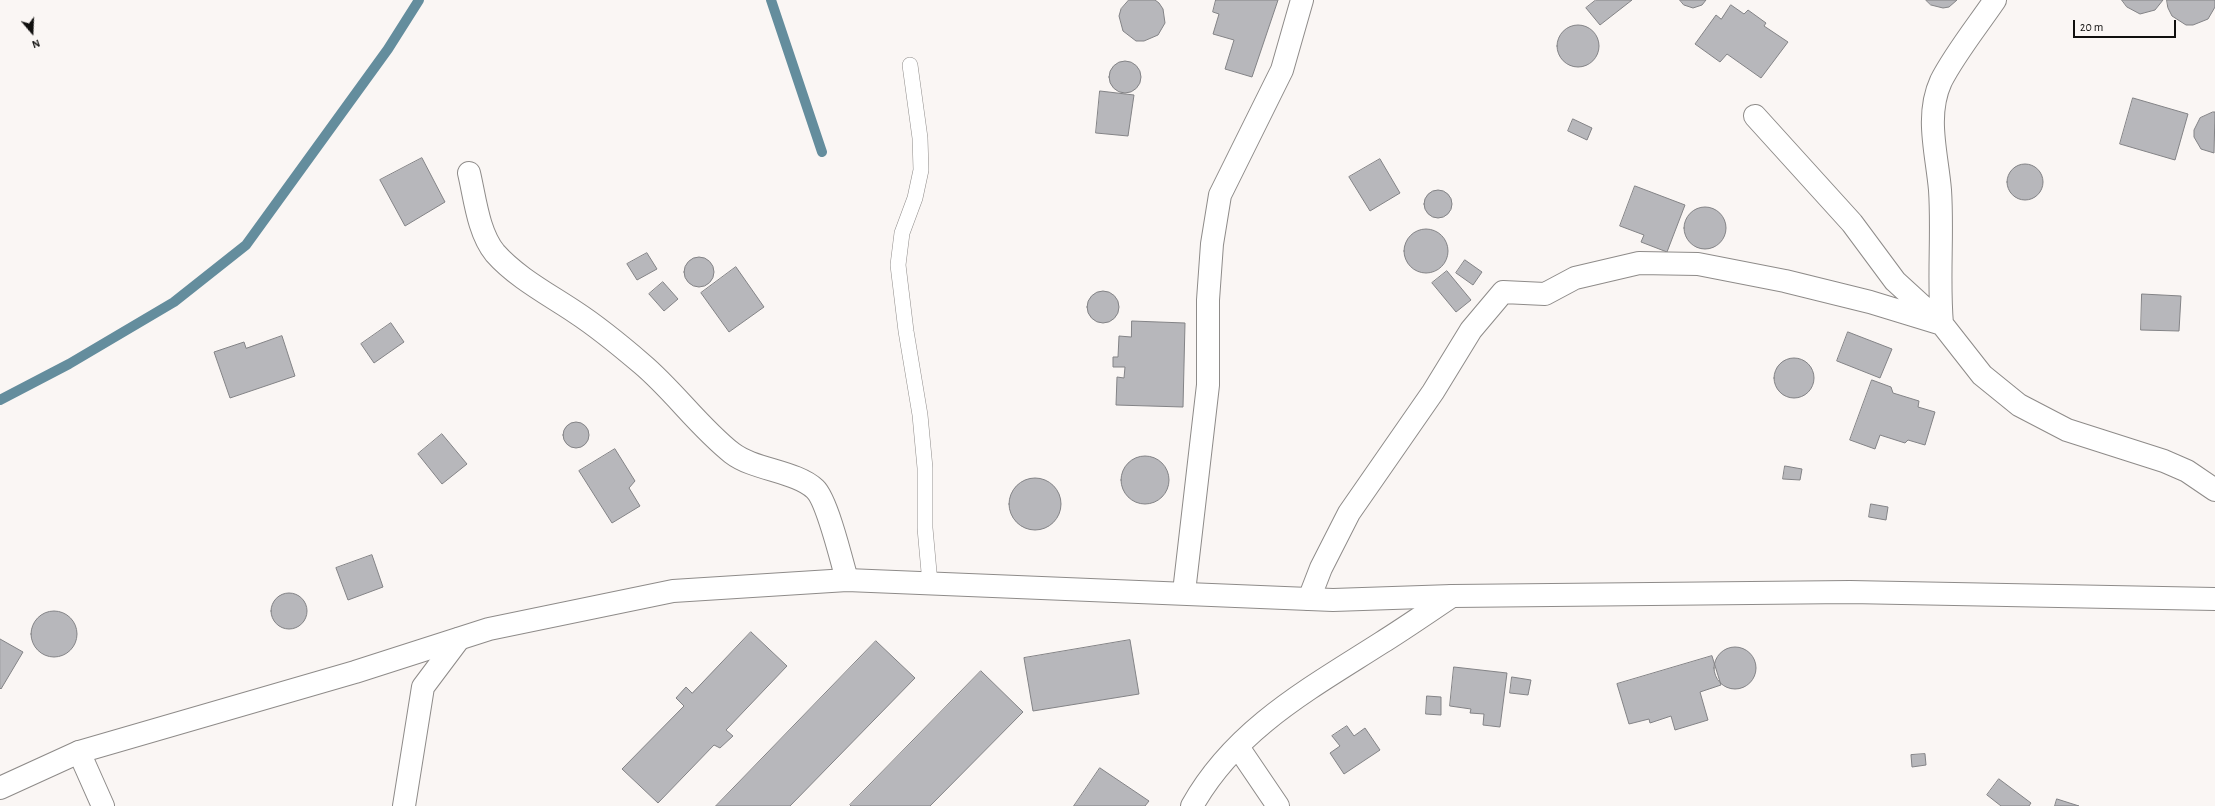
<!DOCTYPE html>
<html>
<head>
<meta charset="utf-8">
<style>
	body { margin:0 }
	#map { position:relative; width:2215px; height:806px; overflow:hidden; background:#faf6f4; font-family:"Alegreya Sans",sans-serif }
	canvas { display:block }
	.north { position:absolute; left:12px; top:12px; width:40px; height:40px; -webkit-text-stroke:3px #faf6f4; paint-order:stroke; rotate:161deg; font-size:11px; font-weight:700; line-height:16px; text-align:center; color:#100f0e }
	.north::after { content:''; display:block; margin:auto; width:14px; height:18px; background:#100f0e; clip-path:polygon(50% 0,100% 100%,50% 72%,0 100%) }
	.scale { position:absolute; left:2073px; top:20px; width:103px; height:18px; box-sizing:border-box; border:2px solid #100f0e; border-top:0; padding-left:5px; font-size:12px; line-height:14px; white-space:nowrap; color:#100f0e; -webkit-text-stroke:3px #faf6f4; paint-order:stroke }
</style>
</head>
<body>
<div id="map">
<canvas width="2215" height="806"></canvas>
<div class="north">N</div>
<div class="scale">20 m</div>
</div>
<script>
const context = document.querySelector('canvas').getContext('2d');
context.lineJoin = 'round';
function strokePath(path, color, width, dash) {
  context.strokeStyle = color;
  context.lineWidth = width;
  context.lineCap = dash ? 'butt' : 'round';
  context.setLineDash(dash || []);
  context.stroke(path);
}
function paint(path, color) {
  context.fillStyle = color;
  context.fill(path, 'evenodd');
}
strokePath(new Path2D(`
	M771,0L822,152
	M0,400L69,364L174,302L246,245L388,49L419,0`), '#648d9d', 10);
const building = new Path2D(`
	M1129,0H1155L1159,3L1163,9L1165,23L1158,35L1144,41H1136L1123,31L1119,16L1121,9Z
	M1216,0H1278L1252,77L1225,69L1234,40L1213,34L1219,14L1213,12Z
	M1596,0H1632L1600,25L1586,8Z
	M1680,0H1706L1702,5L1693,8L1684,5Z
	M1926,0H1957L1949,7L1943,8L1931,5Z
	M2122,0H2163L2155,10L2140,14L2127,7Z
	M2167,0H2215V7L2208,19L2193,25H2186L2172,16L2168,8Z
	M1731,5L1744,14L1748,10L1766,23L1764,26L1788,42L1761,78L1727,54L1720,62L1695,44L1716,15L1721,19Z
	M1557 46a21 21 0 1 1 42 0a21 21 0 1 1-42 0Z
	M1109 77a16 16 0 1 1 32 0a16 16 0 1 1-32 0Z
	M1100,91L1134,95L1128,136L1096,133Z
	M2133,98L2188,114L2175,160L2120,144Z
	M2213,112H2215L2214,153L2201,149L2194,137V130L2200,118Z
	M1573,119L1592,128L1587,140L1568,131Z
	M422,158L445,202L405,226L380,180Z
	M1380,159L1400,193L1370,211L1349,177Z
	M2007 182a18 18 0 1 1 36 0a18 18 0 1 1-36 0Z
	M1635,186L1685,205L1667,252L1641,242L1644,235L1620,226Z
	M1424 204a14 14 0 1 1 28 0a14 14 0 1 1-28 0Z
	M1684 228a21 21 0 1 1 42 0a21 21 0 1 1-42 0Z
	M1404 251a22 22 0 1 1 44 0a22 22 0 1 1-44 0Z
	M647,253L657,269L637,280L627,264Z
	M684 272a15 15 0 1 1 30 0a15 15 0 1 1-30 0Z
	M1465,260L1482,272L1473,285L1456,273Z
	M736,267L764,307L729,332L701,293Z
	M1447,271L1471,300L1456,312L1432,283Z
	M663,282L678,299L664,311L649,294Z
	M1087 307a16 16 0 1 1 32 0a16 16 0 1 1-32 0Z
	M2142,294L2181,296L2179,331L2141,330Z
	M1132,321L1185,323L1183,407L1116,405L1117,377L1124,378L1125,367H1113V357H1118L1119,336L1131,337Z
	M391,323L404,342L374,363L361,344Z
	M1848,332L1892,349L1880,378L1837,361Z
	M282,336L295,376L230,398L214,352L244,342L246,348Z
	M1774 378a20 20 0 1 1 40 0a20 20 0 1 1-40 0Z
	M1872,380L1891,387L1893,393L1919,401L1918,407L1935,412L1925,445L1908,440L1905,443L1880,435L1875,449L1850,440Z
	M563 435a13 13 0 1 1 26 0a13 13 0 1 1-26 0Z
	M442,434L467,464L442,484L418,454Z
	M615,449L635,481L629,488L640,506L612,523L579,471Z
	M1121 480a24 24 0 1 1 48 0a24 24 0 1 1-48 0Z
	M1785,466L1802,469L1800,480L1783,479Z
	M1009 504a26 26 0 1 1 52 0a26 26 0 1 1-52 0Z
	M1871,504L1888,507L1886,520L1869,517Z
	M372,555L383,587L348,600L336,568Z
	M271 611a18 18 0 1 1 36 0a18 18 0 1 1-36 0Z
	M31 634a23 23 0 1 1 46 0a23 23 0 1 1-46 0Z
	M751,632L787,666L726,730L733,736L720,748L714,745L658,803L622,769L684,706L676,698L686,687L692,693Z
	M0,639L23,652L1,689L0,688Z
	M1130,640L1139,694L1033,711L1024,658Z
	M876,641L915,678L790,806H716Z
	M1714 668a21 21 0 1 1 42 0a21 21 0 1 1-42 0Z
	M1712,656L1721,685L1700,692L1708,720L1675,730L1671,716L1650,723L1649,719L1629,724L1617,684Z
	M1454,667L1507,673L1500,727L1483,725L1484,714L1470,713L1471,709L1450,706Z
	M981,671L1023,712L930,806H851L850,805Z
	M1512,677L1531,680L1528,695L1510,693Z
	M1427,696L1441,697V715L1426,714Z
	M1347,726L1354,736L1365,728L1380,750L1344,774L1330,753L1340,746L1332,736Z
	M1925,754L1926,765L1912,767L1911,755Z
	M1100,768L1149,801L1145,806H1074Z
	M1999,779L2031,803L2029,806H2001L1987,795Z
	M2057,799L2079,806H2055Z`);
paint(building, '#b7b7bb');
strokePath(building, '#838386', 1);
const lane = new Path2D(`
	M910,65L920,138L921,170L915,198L902,233L898,265L906,331L920,415L925,468V528L930,583`);
const street = new Path2D(`
	M1755,116L1852,223L1895,281L1942,324L1982,375L2019,405L2067,430L2164,461L2187,471L2215,490
	M469,173C475,198 478,232 495,253C516,277 548,294 575,312C598,327 621,346 642,364C674,391 699,427 732,453C754,470 796,471 815,489C827,500 842,562 847,580
	M1184,592L1208,385V300L1212,244L1220,195L1282,70L1302,0
	M1309,599L1321,568L1349,513L1433,392L1471,330L1503,292L1545,294L1575,278L1639,263L1698,264L1785,281L1870,302L1942,324C1938,279 1943,234 1940,190C1937,154 1925,116 1941,81C1954,55 1978,25 1995,0
	M1238,747L1278,806
	M79,752L103,806
	M404,806L423,687L459,639
	M1192,806C1235,729 1309,689 1381,643C1405,628 1428,612 1452,596`);
const secondary = new Path2D(`
	M0,788L79,752L355,672L489,629L673,591L847,580L1333,600L1452,596L1850,592L2215,599`);
strokePath(lane, '#8e8b89', 16);
strokePath(street, '#8e8b89', 24);
strokePath(secondary, '#8e8b89', 24);
strokePath(lane, '#fff', 15);
strokePath(street, '#fff', 22);
strokePath(secondary, '#fff', 22);
</script>
</body>
</html>
